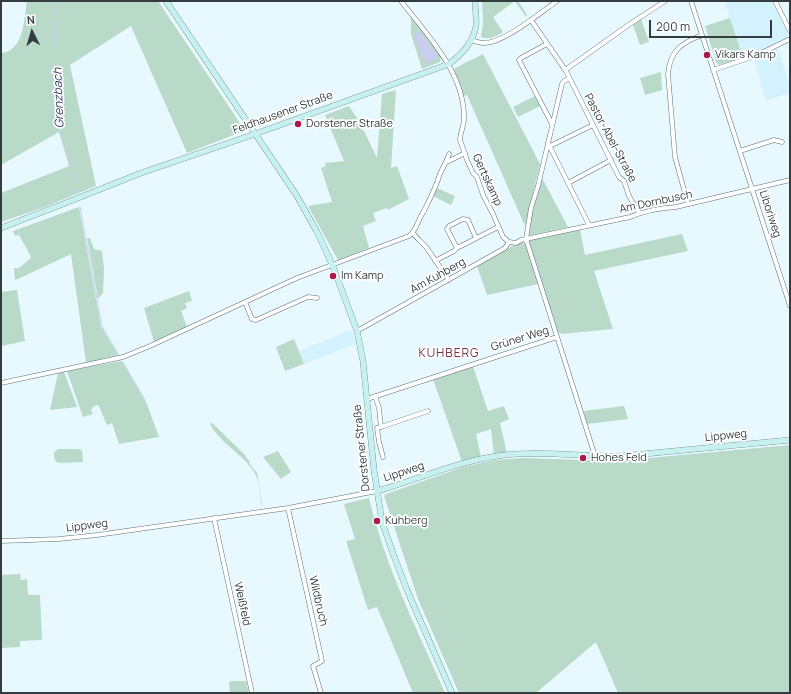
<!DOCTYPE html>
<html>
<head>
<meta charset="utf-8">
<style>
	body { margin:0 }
	#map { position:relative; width:791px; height:694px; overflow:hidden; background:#e7f9ff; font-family:Manrope,sans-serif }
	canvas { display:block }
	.frame { position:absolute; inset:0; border:2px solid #343c3f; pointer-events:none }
	.north { position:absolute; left:12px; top:12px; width:40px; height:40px; -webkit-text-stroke:3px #fff; paint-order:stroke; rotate:355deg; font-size:11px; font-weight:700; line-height:16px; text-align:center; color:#343c3f }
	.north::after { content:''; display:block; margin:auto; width:14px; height:18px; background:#343c3f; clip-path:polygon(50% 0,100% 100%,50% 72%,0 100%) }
	.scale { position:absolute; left:649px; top:20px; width:123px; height:18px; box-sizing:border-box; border:2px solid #343c3f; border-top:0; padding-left:5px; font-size:12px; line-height:14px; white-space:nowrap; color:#343c3f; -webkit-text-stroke:3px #fff; paint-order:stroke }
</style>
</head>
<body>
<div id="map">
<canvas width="791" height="694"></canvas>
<div class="frame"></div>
<div class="north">N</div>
<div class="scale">200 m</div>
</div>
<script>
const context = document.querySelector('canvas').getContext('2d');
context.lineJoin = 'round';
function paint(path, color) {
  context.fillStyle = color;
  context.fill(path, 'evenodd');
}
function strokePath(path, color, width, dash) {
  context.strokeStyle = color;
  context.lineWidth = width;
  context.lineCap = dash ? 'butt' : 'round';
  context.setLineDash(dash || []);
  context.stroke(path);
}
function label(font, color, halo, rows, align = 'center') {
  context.font = font + ' Manrope,sans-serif';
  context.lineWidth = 3.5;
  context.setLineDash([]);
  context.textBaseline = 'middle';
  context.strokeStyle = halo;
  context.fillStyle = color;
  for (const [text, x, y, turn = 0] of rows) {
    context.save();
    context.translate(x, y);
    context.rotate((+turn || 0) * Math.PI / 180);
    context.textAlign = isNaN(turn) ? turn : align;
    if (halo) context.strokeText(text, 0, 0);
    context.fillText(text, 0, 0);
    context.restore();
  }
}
paint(new Path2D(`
	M728,1H772L788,34L787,38L756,53L743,58L725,3Z
	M778,48L790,86V93L766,101L754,59Z
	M351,330L356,344L304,364L299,351Z`), '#d3f2fd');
paint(new Path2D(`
	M27,1H158L242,126V129L239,133L187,153L131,26L70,65L96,186L42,208L1,222V193L69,166L59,132L1,165V53C24,52 24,18 27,1Z
	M482,1H518L527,15L526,17L515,1L493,17L503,32C496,37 489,40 481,37L483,22Z
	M411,18L441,56L440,62L422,69L411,34Z
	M730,18L743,58L719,65L716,62L705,26Z
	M641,19L649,42L640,45L633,25Z
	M483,54L540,164L525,226L467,95L463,96L454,70L455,68Z
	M661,72L662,90L645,95L640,78Z
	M396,90L391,168L397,166L409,199L388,210L387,208L373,213L376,221L363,226L369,248L338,260L308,206L332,202L321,168L326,166L325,163L344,161L325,115L349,106L359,121L357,126L364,131L377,158L382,94Z
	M535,96L540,106L518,117L513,107Z
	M541,176L568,227L531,235L528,232Z
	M437,188L455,196L451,205L433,196Z
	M79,207L101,326L118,355L86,363L71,254L18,279L15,280L14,268H19L31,258C28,249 23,243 19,235L15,236L13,231Z
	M580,230L585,255L682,234L688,251L594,271L613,329L561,334L558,332L529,242L531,240Z
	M87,238H90L94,249L102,251L104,269L103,293L98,299Z
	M521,241L526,245L538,284L487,295L477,266Z
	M17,290L25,341L1,346V292Z
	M189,291L192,301L185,303L187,308L181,311L187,327L154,342L144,308Z
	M294,339L304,364L285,371L276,347Z
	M122,361L144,399H145L159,437L119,444L112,423L107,425L99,406L96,405L92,408L91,410L93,414L83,417L67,371Z
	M473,366L488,411L504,406L509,419L500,423L507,453L494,455L491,429L476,434L481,457L462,462L433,379Z
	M64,372L77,407L50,410L58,373Z
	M624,406L628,419L587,424L583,411Z
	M211,422L244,454L250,462L249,463L257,473L263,509C259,498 261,482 253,470C241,453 220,443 210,424Z
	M790,445V693H618L596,642L536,693H459L418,599L384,496L386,494L463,467L495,460L522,458L616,461Z
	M58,449H76L82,450L83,462L60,463L56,462L54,457V452Z
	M278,451L291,472L281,479L263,457Z
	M369,498C385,566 417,629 445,693H413L377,607L368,610L346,541L355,539L344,504Z
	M20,574L21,580L27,579L28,595H40L42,640L20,641V647L1,648V575Z
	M232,681H246L249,693H230L229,682Z`), '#b9dac8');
paint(new Path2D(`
	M417,32L420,33L437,54L436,59L427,63L424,62L414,35L415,33Z`), '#c9cdee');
strokePath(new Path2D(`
	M51,1L57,37L59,130L68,157L77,192
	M80,207L102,326L119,355
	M122,361L144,398`), '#c9cdee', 1);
const street = new Path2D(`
	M401,1C427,35 465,73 464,119C464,126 460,133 460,140
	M691,1L790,306
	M775,1L790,31
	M531,20L566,71L619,177L624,181L629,196L639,213
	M471,40C475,41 480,43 484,43C504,43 540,13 557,1
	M547,44L521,58L519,60L552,124
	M713,70L755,56L790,39
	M566,71L568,68L627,26L665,1
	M569,78L563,82L562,84L538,186L531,208L526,239L595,456
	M460,140L467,160L473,173L477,177L483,195L493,214L503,237L509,242
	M548,143L589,225
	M550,146L593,125
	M740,151L774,140L782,142
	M447,162L465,153
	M568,183L611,160
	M688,204L675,157L668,74C670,51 681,43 702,35
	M413,233C417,239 422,242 426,247C434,258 441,269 449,280
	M457,248L447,229L449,226L463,219L468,220L476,238
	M435,261L454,251L457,248L467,243L498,227
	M245,302L252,319L256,320L308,297L317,298
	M357,331L505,248L509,242L516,243L521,240L630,217C644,211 660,208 676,207L790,180
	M1,383L123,357L150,346L297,278L409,236C417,230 418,219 424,211C430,199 436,187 440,174C443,167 447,161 449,154
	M375,396L379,408L381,427L377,428L379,442L383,457
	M367,399L557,337
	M381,427L428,411
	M288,508L322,661L313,666L321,693
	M214,518L252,693
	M1,541L59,539L97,535L288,508L377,491`);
const secondary = new Path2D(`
	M166,1L297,196L317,232L332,264L357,331L363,361L374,470L382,522L394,556L407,590L452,693
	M1,228L63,204L141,173L255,134L449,64C462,54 473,43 476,26C477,18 475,9 475,1
	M377,491C417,480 456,462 497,456C539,450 580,457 622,456L790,440`);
strokePath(street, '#5c6f76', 5);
strokePath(secondary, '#5c6f76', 6);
strokePath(street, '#fff', 4);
strokePath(secondary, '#c6f1ef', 5.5);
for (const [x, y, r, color] of [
	[707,55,4,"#ab184b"],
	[298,124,4,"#ab184b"],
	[333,276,4,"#ab184b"],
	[583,458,4,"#ab184b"],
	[377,521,4,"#ab184b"]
]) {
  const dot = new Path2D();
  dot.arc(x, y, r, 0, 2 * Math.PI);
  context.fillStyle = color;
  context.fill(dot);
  strokePath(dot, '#fff', 1.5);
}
label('11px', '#343c3f', '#fff', [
	["Vikars Kamp",715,55],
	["Dorstener Straße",306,124],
	["Im Kamp",341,276],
	["Hohes Feld",591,458],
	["Kuhberg",385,521]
], 'left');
label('11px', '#343c3f', '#fff', [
	["Feldhausener Straße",283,113,-20],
	["Pastor-Abel-Straße",610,138,62],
	["Gertskamp",487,180,65],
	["Am Dornbusch",656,202,-12],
	["Liboriweg",770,214,72],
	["Am Kuhberg",438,276,-29],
	["Grüner Weg",520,339,-17],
	["Lippweg",726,436,-6],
	["Dorstener Straße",362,448,-96],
	["Lippweg",404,472,-18],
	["Lippweg",87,526,-7],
	["Wildbruch",318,601,77],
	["Weißfeld",242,604,78]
]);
label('italic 12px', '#383b67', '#fff', [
	["Grenzbach",59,98,-92]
]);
context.letterSpacing = '1px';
label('12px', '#793243', '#fff', [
	["KUHBERG",449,354]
]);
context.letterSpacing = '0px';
</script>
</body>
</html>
